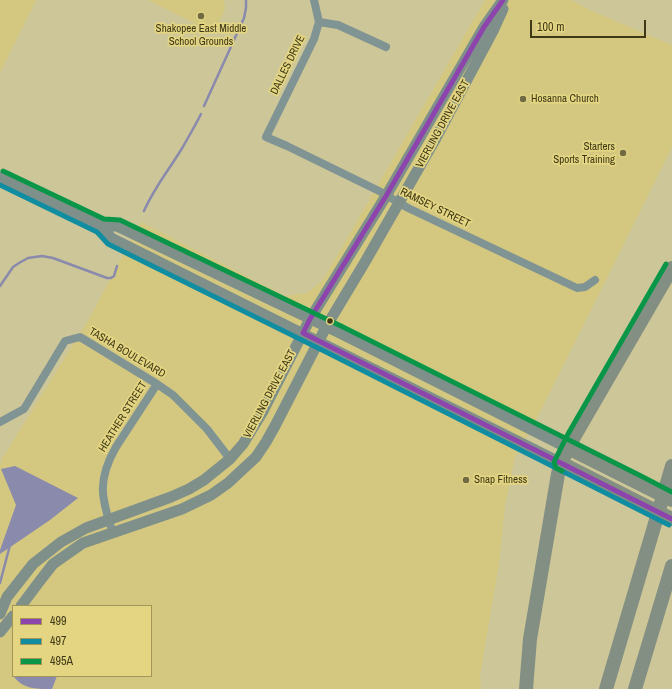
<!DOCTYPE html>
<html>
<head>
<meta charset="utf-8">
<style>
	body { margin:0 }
	#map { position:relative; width:672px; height:689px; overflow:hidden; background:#cdc698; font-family:"Archivo Narrow",sans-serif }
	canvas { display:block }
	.legend { position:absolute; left:12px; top:605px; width:140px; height:72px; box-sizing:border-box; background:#e3d582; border:1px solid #a19657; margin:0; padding:5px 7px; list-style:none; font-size:12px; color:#3e3816 }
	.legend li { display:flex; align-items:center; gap:8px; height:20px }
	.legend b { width:20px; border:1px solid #a19657 }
	.scale { position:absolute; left:530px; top:20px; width:116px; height:18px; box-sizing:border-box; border:2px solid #3e3816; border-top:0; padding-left:5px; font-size:12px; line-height:14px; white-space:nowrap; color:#3e3816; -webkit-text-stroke:3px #e3d582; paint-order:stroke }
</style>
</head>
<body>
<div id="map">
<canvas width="672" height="689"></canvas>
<ul class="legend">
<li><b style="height:5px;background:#8e44ad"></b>499</li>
<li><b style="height:5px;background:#108da0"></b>497</li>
<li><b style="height:5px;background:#099648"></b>495A</li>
</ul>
<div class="scale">100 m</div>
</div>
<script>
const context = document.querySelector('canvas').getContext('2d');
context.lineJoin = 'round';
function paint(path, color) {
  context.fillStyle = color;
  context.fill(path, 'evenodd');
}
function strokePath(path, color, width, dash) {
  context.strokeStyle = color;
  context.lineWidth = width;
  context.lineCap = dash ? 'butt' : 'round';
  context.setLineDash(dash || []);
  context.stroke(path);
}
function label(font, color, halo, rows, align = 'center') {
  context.font = font + ' "Archivo Narrow",sans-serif';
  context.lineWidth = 3.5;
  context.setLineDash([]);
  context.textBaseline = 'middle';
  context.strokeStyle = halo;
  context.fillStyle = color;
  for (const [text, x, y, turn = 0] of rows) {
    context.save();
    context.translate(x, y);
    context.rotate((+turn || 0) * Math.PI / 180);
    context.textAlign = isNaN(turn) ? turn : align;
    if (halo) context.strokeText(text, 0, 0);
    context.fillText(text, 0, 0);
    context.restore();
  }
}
paint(new Path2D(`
	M0,0H36L0,73Z
	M148,0H224L225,9L214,33Z
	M485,0H571L592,11L672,45V147L547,398L533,425L515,457L505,505L499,564L480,675L481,689H0V573L1,571L0,552V466L2,459L90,317L141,222L285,296L307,293L323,280ZM13,606H151V676H13Z`), '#d4c880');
paint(new Path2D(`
	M15,466L78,498L50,520L0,554V550L16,505L1,469Z
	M13,671V676H57L52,689C34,689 22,689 12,674Z`), '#898aac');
strokePath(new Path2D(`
	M204,106L244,18L246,8V0
	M144,211C154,188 168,171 181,150C188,138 195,126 201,114
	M0,286L13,267L19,263L28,258L42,256L53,258L107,278H111L114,276L117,266
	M0,583L10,545`), '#898aac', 2.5);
strokePath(new Path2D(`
	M314,0L319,22L314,39L266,137L287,146L379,191L408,208L577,288L585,287L595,280
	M319,22L338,25L386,47
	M0,422L24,409L65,341L80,337L157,384L173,395L207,429L230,459
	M113,533C101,498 97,480 116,447L157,384`), '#819494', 8);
strokePath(new Path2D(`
	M0,177L102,226H117L338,332L568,448
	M102,226L111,238L561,463
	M21,606L39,582L53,564L83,543L182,509L211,495L228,483L256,457L266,442L275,426L326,327L365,262L436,138L493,31L503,9
	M0,614L7,597L33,564L61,542L86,528L171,497L189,489L204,480L230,459L243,444L262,413L310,319L386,196L484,27L503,0
	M0,632L13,616`), '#7f908a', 11);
strokePath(new Path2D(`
	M568,448L672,500
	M561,463L672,519
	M526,689L530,639L558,474L561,463L574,437L672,268
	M606,689L672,466
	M635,689L672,566`), '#838f82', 14);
strokePath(new Path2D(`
	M503,0L484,27L386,196L310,319L303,333L672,519`), '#8e44ad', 5);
strokePath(new Path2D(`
	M0,185L97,232L108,244L328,353L669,525`), '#108da0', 5);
strokePath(new Path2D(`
	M3,171L104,219L120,220L341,326L641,476L672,492
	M562,471L556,468L554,462L568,434L666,264`), '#099648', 5);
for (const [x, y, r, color] of [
	[201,16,4,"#706a44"],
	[523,99,4,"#706a44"],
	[623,153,4,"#706a44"],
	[330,321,3.5,"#3e3816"],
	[466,480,4,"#706a44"]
]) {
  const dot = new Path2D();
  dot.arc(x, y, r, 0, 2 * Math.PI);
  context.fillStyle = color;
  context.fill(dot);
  strokePath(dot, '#e3d582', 1.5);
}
label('11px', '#3e3816', '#e3d582', [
	["Shakopee East Middle",201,29,"center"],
	["School Grounds",201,42,"center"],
	["Hosanna Church",531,99],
	["Starters",615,147,"right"],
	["Sports Training",615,160,"right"],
	["Snap Fitness",474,480]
], 'left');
label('11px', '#3e3816', '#e3d582', [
	["DALLES DRIVE",288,65,-64],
	["VIERLING DRIVE EAST",443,124,-61],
	["RAMSEY STREET",435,208,26],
	["TASHA BOULEVARD",127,353,31],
	["VIERLING DRIVE EAST",270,394,-62],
	["HEATHER STREET",123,417,-58]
]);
</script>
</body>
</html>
